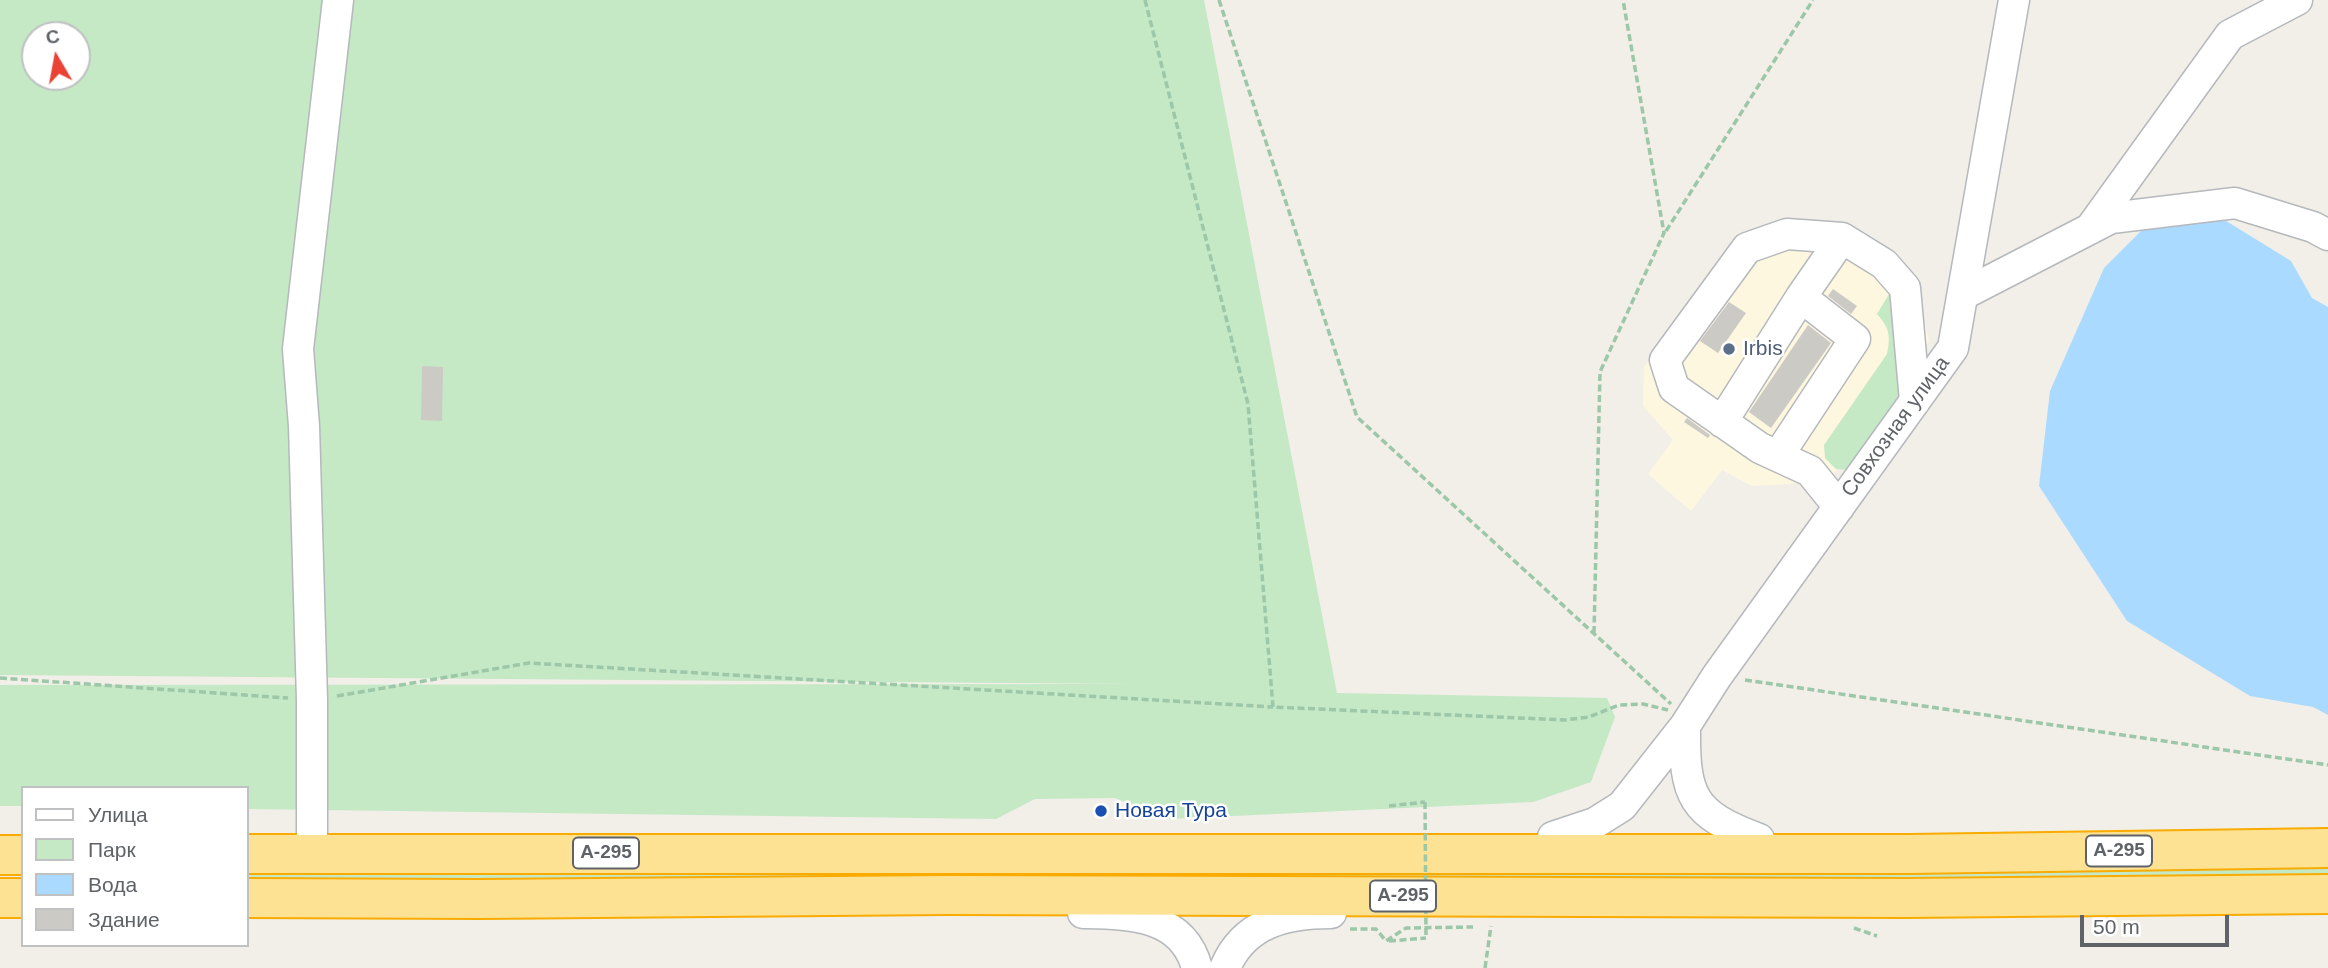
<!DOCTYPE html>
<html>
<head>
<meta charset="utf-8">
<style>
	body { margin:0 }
	#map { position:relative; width:2328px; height:968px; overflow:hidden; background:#f1efe8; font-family:Arial,sans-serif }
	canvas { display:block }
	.legend { position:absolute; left:21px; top:786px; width:228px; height:161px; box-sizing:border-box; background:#fff; border:2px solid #bfc1c3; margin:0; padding:9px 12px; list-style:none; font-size:21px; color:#5f6368 }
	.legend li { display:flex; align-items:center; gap:14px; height:35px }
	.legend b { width:35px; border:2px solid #bfc1c3 }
	.north { position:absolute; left:21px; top:21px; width:70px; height:70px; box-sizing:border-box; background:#fff; border:2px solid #bfc1c3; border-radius:50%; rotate:350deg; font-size:19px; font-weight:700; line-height:28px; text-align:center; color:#5f6368 }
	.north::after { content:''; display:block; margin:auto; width:24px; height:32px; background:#ea4335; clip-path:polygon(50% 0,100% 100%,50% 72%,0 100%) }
	.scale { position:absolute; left:2080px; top:915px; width:149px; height:32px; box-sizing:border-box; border:4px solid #5f6368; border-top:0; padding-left:9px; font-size:21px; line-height:24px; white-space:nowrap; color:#5f6368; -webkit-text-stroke:5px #fff; paint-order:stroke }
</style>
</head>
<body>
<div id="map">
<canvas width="2328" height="968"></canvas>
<ul class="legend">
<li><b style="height:9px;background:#fff"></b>Улица</li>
<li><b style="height:19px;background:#c5e8c5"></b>Парк</li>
<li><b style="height:19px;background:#aadaff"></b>Вода</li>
<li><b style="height:19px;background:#cccac5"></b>Здание</li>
</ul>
<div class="north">С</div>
<div class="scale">50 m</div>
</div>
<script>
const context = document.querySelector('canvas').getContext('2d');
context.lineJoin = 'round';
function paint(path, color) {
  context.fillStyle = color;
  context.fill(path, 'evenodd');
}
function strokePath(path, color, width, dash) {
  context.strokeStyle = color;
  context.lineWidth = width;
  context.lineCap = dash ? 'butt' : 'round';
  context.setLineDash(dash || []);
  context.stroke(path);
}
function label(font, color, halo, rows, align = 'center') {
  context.font = font + ' Arial,sans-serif';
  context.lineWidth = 5;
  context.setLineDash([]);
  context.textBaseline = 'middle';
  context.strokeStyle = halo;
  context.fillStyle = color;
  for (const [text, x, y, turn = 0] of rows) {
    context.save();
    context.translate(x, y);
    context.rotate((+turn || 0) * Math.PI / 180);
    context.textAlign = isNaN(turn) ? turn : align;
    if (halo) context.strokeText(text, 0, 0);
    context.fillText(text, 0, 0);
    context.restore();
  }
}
paint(new Path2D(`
	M1789,221L1917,289L1929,341L1815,500L1803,483L1752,486L1722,470L1691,511L1648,474L1673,440L1643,406L1644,367L1745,238Z`), '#fef7e0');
paint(new Path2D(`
	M0,0H1204L1337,693L1607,698L1615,717L1591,782L1533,802L1169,819L1115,798L1035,799L996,819L247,809V788H23V806H0V685L1138,684L0,675ZM35,35H77V77H35Z
	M1889,294L1901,338L1905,375L1899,401L1849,470L1836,469L1825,458L1824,445L1887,354C1891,336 1889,327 1877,314Z
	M2328,867V878L247,881V870Z`), '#c5e8c5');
paint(new Path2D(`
	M2223,219L2291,261L2312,298L2328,307V715L2313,707L2250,696L2127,621L2039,486L2050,391L2104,268L2143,229Z`), '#aadaff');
paint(new Path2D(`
	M1833,289L1857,306L1851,314L1828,296Z
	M1729,302L1746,313L1718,353L1700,341Z
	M1808,325L1831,343L1771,428L1749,412Z
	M422,366L443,367L442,421L421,420Z
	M1687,418L1710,435L1708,438L1684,422Z`), '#cccac5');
const minor = new Path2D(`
	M2090,229L2230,35L2297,0
	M1964,294L2111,218L2235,203L2313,227L2328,235
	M1722,422L1801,297L1842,238
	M1778,456L1855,339L1801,297
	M1839,507L1810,471L1760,448L1674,388L1665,360L1747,248L1787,234L1842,238L1884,264L1905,288L1915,401
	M1685,726C1684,797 1692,814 1759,839
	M1553,837L1595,823L1622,806L1685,726L1717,676L1953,348L2014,0
	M312,853V700L304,426L298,349L338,0
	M1083,913C1129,914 1183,914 1197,968
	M1225,968C1244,922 1287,913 1331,913`);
const highway = new Path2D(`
	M247,854H1909L2328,848
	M0,855H23
	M0,898H23
	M247,898L479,899L947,895L1906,898L2328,894`);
strokePath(minor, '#b5b8bc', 33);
strokePath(highway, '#f9ab00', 42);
strokePath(new Path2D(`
	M1145,0L1248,404L1273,707L1565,720L1589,717L1619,705L1643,704L1668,710
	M1219,0L1357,417L1671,704
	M1666,231L1813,0
	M1594,633L1600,372L1664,233L1623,0
	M0,678L288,698
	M1745,680L2328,765
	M337,696L529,663L1273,707
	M1389,806L1425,802
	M1854,928L1877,936
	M1350,929H1376L1386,941L1406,928L1473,927
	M1389,941L1426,938
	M1485,968L1491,926`), '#9cc7a9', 3.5, [7, 3.5]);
strokePath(minor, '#fff', 30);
strokePath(highway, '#fde293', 38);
strokePath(new Path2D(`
	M1425,802L1426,938`), '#9cc7a9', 3.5, [7, 3.5]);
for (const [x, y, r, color] of [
	[1729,349,7,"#5c6f8a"],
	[1101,811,7,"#1a4fb4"]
]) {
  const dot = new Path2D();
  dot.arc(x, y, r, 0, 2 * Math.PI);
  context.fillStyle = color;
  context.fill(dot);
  strokePath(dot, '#fff', 2.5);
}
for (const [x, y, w] of [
	[2119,851,66],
	[606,853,66],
	[1403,896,66]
]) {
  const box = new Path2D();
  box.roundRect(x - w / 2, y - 15.5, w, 31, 5);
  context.fillStyle = '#fff';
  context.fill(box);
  strokePath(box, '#5f6368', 2);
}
label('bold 19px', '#5f6368', null, [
	["А-295",2119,851],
	["А-295",606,853],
	["А-295",1403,896]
]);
label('21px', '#4e5e75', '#fff', [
	["Irbis",1743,349]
], 'left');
label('21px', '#5f6368', '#fff', [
	["Совхозная улица",1896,427,-54]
]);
label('21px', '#164399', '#fff', [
	["Новая Тура",1115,811]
], 'left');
</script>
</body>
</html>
